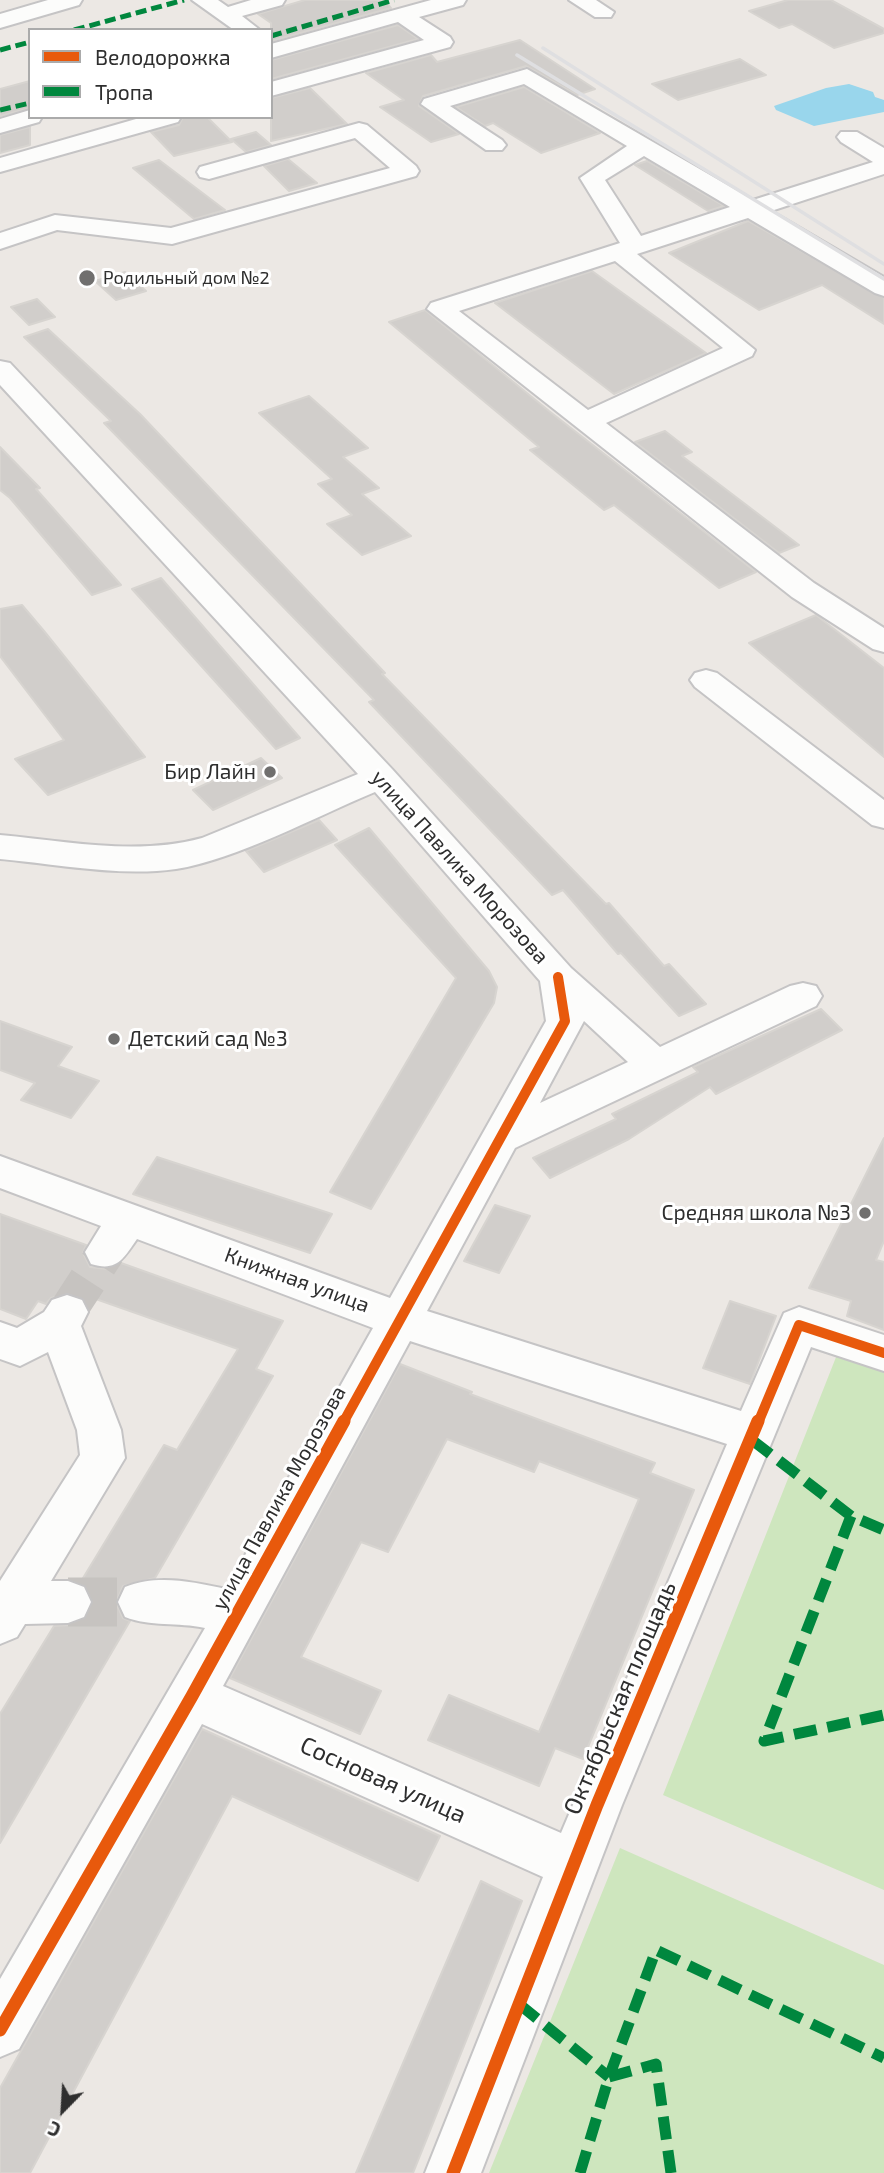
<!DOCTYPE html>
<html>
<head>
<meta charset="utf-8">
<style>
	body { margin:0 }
	#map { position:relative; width:884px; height:2173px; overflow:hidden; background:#ece8e4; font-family:"Exo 2",sans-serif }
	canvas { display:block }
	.legend { position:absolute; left:28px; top:28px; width:245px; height:91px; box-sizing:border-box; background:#fff; border:2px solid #ababab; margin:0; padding:9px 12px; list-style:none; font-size:21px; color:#2e2e2e }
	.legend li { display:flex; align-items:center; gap:14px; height:35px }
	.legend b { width:35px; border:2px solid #ababab }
	.north { position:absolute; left:28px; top:2075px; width:70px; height:70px; -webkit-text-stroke:5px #fff; paint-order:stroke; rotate:204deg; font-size:19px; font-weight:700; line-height:28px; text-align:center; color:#2e2e2e }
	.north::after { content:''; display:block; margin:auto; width:24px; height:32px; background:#2e2e2e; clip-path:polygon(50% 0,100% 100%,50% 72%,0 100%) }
</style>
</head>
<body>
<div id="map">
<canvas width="884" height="2173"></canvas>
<ul class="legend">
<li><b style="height:9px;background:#e8590c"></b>Велодорожка</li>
<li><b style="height:9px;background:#00873e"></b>Тропа</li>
</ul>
<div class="north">С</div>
</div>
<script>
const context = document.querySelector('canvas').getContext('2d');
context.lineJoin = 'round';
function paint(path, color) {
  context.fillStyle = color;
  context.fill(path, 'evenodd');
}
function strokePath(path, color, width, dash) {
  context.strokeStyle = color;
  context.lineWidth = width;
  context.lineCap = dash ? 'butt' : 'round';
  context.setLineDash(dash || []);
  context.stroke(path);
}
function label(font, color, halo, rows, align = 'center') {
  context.font = font + ' "Exo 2",sans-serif';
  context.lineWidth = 6;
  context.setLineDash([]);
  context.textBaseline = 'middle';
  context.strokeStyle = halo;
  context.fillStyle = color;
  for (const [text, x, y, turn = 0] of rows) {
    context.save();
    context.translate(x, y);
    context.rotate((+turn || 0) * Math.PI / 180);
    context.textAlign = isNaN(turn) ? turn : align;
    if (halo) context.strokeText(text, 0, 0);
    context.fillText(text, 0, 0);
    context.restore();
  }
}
paint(new Path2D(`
	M842,1342L884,1357V1890L663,1795Z
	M620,1848L884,1965V2173H489Z`), '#cee6be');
paint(new Path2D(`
	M849,84L873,92L875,97L884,100V112L814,126L776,110L774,106L826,88Z`), '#99d6ec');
const building = new Path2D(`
	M305,0H385L391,8L271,41V23L258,14Z
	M788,0H831L884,29V33L834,48L792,24L779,28L749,11Z
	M398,25L418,39L271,79V60Z
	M520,40L595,89L577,95L526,66L423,96L419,106L459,134L431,142L380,107L404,100L366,73L431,55L437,62Z
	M740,59L766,75L678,100L652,84Z
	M30,81V108L0,116V89Z
	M524,87L600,133L541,153L493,123L485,126L456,107Z
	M310,88L347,124L271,141V98Z
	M183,117H207L232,142L174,156L151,132L179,125Z
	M30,127V145L0,153V135Z
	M256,132L271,145L246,152L231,139Z
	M288,159L317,183L289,191L264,166Z
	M159,160L225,210L194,219L133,168Z
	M647,161L724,206L708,211L635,165Z
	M748,221L884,298V324L822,285L759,310L669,253Z
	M592,271L706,353L614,394L495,303Z
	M125,272L146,291L116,300L95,281Z
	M37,299L55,317L29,325L11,307Z
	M425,310L549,411L756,572L719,588L614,505L604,510L530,450L539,447L389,322Z
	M48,329L140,414L385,673L382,674L606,904L609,903L664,966L669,964L706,1004L679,1016L621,953L618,954L563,890L552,895L369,702L374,700L104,423L111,421L24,337Z
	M309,396L368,448L343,457L379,488L362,494L411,536L362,555L327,524L352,515L318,484L332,479L259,413Z
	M665,431L692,452L682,456L799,545L779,553L635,442Z
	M0,447L40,488L36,489L121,585L92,595L10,498L0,490Z
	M161,578L300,738L276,749L132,589Z
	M22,605L44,631L145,757L48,795L15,759L64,740L0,656V609Z
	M816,615L884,668V757L749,643Z
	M261,758L282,778L213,810L193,790Z
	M319,820L337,840L264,872L246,851Z
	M369,828L489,971L497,987L494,1003L371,1209L330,1192L456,978L335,845Z
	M821,1009L842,1030L716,1094L710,1087L629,1139L550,1178L533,1158L616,1119L612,1114L698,1072L693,1067Z
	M0,1021L72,1047L58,1066L99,1081L71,1118L21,1100L35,1083L0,1070Z
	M884,1138V1241L876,1260L884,1262V1330L847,1316L851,1301L809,1288Z
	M157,1157L332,1214L310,1253L133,1194Z
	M495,1205L530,1216L499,1273L464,1261Z
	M0,1214L86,1245L83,1253L90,1267L107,1269L121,1263L283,1321L256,1369L273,1376L155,1578L123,1586L116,1603L123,1618L130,1621L0,1843V1714L54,1626L69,1625L86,1618L93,1601L86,1586L80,1583L164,1445L177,1450L238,1349L90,1297L86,1303L83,1298L68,1293L51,1298L46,1304L38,1301L26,1319L0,1309Z
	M730,1301L776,1316L750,1384L703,1368Z
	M400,1364L472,1392L470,1394L655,1463L650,1473L694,1490L583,1759L555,1748L539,1786L428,1740L449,1695L539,1732L639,1499L539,1461L534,1472L447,1439L388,1552L361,1542L301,1657L381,1691L360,1734L230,1678Z
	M202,1729L440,1836L418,1881L232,1796L30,2173H0V2088Z
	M481,1881L522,1901L413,2173H356Z`);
paint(building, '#d1cecb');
strokePath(building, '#d7d4d0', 2);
strokePath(new Path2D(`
	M67,1312L106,1252`), '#c6c3c0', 38, [38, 19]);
strokePath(new Path2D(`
	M68,1602H141`), '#c6c3c0', 49, [49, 24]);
const minor = new Path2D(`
	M48,0H82L79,5L0,28V14Z
	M192,0H218L228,7L251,0H285L282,5L242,16L260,30H234Z
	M431,0H466L463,5L419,17L450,37L453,42L450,47L271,96V82L424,40L398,22L271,58V44Z
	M569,0H596L614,12L611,17H595Z
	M527,69L753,200L873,162L841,142L837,137L841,132H857L884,148V174L771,211L884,277V296L875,293L748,218L637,254L755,350L752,356L606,423L814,583L884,628V652L873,649L792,597L427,309L431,303L620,243L580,178L627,146L524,84L450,106L502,140L506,145L502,150H486L421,104L424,99ZM644,156L730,207L641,236L605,180ZM615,261L723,348L588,410L459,311Z
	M30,110V117H42L39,122L0,133V119Z
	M143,117H181L178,122L0,172V158Z
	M359,123L367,125L416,166L419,171L416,176L172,244L57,230L0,249V233L55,215L171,228L390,168L355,138L209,179L200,177L197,172L200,167Z
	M0,361L10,363L392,769L571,968L660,1047L790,986L803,983L816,986L822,996L816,1006L515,1148L427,1311L741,1411L784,1313L799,1307L884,1335V1371L811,1347L622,1805L481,2173H425L543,1877L202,1724L19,2049L0,2057V1979L205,1628C178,1622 150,1627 125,1617L118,1602L125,1587C158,1574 192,1582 226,1589L373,1328L137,1239C123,1259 117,1272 91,1264L85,1252L101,1226L0,1188V1156L390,1298L546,1021L540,981L375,792C317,816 235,860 176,869C119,877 57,864 0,859V835C66,841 137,856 202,838L358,774L0,385ZM584,1021L628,1062L540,1103ZM410,1341L727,1444L561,1833L223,1686Z
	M706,670L717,673L884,800V828L872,825L695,687L690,680L695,673Z
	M67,1295L82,1300L88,1312L81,1326L121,1430L125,1458L51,1581H68L84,1587L91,1602L84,1617L68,1623L25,1624L17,1637L0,1644V1581L80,1455L77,1430L48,1352L20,1366L0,1359V1322L17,1328L44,1312L52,1300Z`);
strokePath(minor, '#c5c4c5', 4);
paint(minor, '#fcfcfb');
strokePath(new Path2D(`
	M543,48L884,264
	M517,55L884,279`), '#dfdfe1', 3.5);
strokePath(new Path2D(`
	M74,30L184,0
	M271,36L394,0
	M0,50L30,42
	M0,110L30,103`), '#00873e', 5, [11, 5]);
strokePath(new Path2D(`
	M752,1440L851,1516L884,1530
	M851,1516L764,1741L884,1715
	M519,2004L609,2077
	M609,2077L656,2064L671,2173
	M580,2173L609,2077L656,1950L884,2058`), '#00873e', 11, [23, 11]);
strokePath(new Path2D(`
	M343,1423L565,1021L558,977
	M758,1423L799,1325L884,1353`), '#e8590c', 10);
strokePath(new Path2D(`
	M0,2030L192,1696L344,1421
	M453,2173L597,1805L758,1421`), '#e8590c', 13);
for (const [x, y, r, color] of [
	[87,278,9,"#706f6e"],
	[270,772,7,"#706f6e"],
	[114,1039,7,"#706f6e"],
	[865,1213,7,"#706f6e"]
]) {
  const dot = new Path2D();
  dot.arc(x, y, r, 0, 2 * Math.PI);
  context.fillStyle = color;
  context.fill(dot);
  strokePath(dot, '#fff', 2.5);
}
label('18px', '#2e2e2e', '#fff', [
	["Родильный дом №2",103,278]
], 'left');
label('21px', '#2e2e2e', '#fff', [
	["Бир Лайн",256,772],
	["Детский сад №3",128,1039,"left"],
	["Средняя школа №3",851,1213]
], 'right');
label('21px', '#2e2e2e', '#fff', [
	["улица Павлика Морозова",460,867,48],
	["Книжная улица",297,1280,20],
	["улица Павлика Морозова",279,1498,-61]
]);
label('24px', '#2e2e2e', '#fff', [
	["Октябрьская площадь",620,1698,-67],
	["Сосновая улица",383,1780,24]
]);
</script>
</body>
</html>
